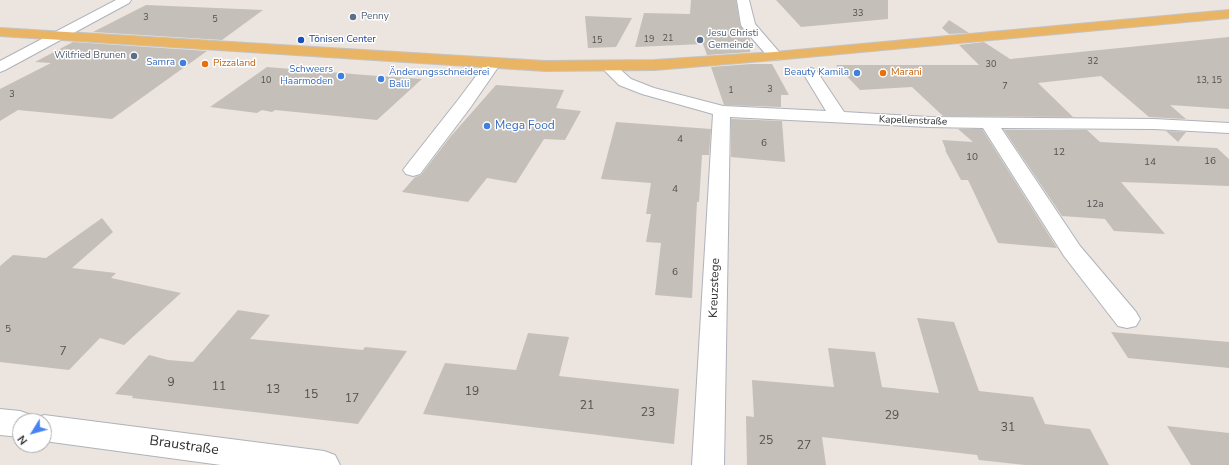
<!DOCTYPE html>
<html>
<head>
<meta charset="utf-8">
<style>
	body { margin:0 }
	#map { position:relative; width:1229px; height:465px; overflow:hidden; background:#ece4de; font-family:"Nunito Sans",sans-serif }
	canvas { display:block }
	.north { position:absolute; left:12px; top:413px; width:40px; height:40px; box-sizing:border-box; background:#fff; border:1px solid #aaa; border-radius:50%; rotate:233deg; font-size:11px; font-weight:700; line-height:16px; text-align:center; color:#2b2b2b }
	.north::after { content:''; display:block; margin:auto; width:14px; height:18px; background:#4683f1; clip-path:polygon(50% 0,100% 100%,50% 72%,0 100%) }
</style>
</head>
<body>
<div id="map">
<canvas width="1229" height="465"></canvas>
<div class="north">N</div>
</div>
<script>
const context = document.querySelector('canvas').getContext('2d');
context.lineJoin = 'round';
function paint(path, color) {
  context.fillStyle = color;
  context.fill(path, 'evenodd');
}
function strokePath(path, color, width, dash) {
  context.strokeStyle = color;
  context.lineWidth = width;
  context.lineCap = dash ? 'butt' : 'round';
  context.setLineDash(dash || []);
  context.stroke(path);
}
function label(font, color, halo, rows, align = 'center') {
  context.font = font + ' "Nunito Sans",sans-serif';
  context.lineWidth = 3;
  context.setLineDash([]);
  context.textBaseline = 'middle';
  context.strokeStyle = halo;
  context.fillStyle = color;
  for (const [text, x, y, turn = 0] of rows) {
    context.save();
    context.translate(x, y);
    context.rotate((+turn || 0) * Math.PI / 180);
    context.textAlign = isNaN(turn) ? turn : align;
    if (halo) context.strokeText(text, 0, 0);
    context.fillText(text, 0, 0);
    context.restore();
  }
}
paint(new Path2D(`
	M691,0H736L740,25L750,38V52L707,55L703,44L635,47L644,13L690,14Z
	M776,0H888V19L801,27Z
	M146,5L263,10L222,40L93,32Z
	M585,16L632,18L616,47L588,48Z
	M949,20L969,33L949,34L942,28Z
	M1229,37V109L1170,105L1186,119L1149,117L1101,76L1038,83L1073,117L943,116L912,87L860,90L836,65H979L959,45L984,42L1010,59Z
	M73,42L207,51L112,119L18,110L0,121V89L51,63L35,62Z
	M751,64H772L789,95H781V107L724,105L711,67Z
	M267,67L365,75L422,79L377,120L275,110L272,112L262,110L257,113L210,107Z
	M496,85L564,90L556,108L581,111L565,140L544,139L516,183L487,178L468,202L402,192L415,177L421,175L451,136Z
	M731,119L782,121L785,162L731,157Z
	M616,122L711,129L709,155H702L699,202H697L692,298L655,295L661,243L646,242L651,214H646L651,183L601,179Z
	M958,129H982L1057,248L998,243L968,180H961L945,150H946L942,140L973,142Z
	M1004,130H1087L1100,142L1217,148L1229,159V186L1121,182L1165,234L1114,231L1105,219L1062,216Z
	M1166,131L1186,132L1178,142Z
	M102,218L113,232L72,268L116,273L111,278L181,293L124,345L100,338L69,370L0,362V266L13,255L46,258Z
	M238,310L270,315L250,339L363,350L365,347L407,351L358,424L132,398L133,396L115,394L149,355L168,360L193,362Z
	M917,318L954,322L979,391L1033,397L1045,424L1090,429L1109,465H1025L979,460L977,455L822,437L826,465H747L746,416L754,417L752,380L834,387L828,348L875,352L882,387L939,393Z
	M1111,332L1229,342V368L1128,358Z
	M528,333L569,337L559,376L679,389L674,444L423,414L445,363L516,370Z
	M1167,426L1229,433V465H1191Z`), '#c5bfb9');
const minor = new Path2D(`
	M116,0H131L129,3L5,70L0,72V61Z
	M737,0H749L755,24L780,53L782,56L780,59L775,60L770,59L743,28L741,25Z
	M493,58L498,60L501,63L470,108L420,174L413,176L406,174L403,170L406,166L458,100L488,60Z
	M608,61L613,63L631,79L654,88L723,106L826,111L803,73L806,70L811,68L816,70L844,112L929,117L1154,119L1229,123V133L1154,129L1001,128L1080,246L1136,312L1140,319L1136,326L1127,328L1118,326L1064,256L983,128L929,127L730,117L724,465H692L713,114L642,94L619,85L600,66L603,63Z
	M0,409L20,411L31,415L33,420L44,415L324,451L335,455L340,465H221L44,441V421H20V437L0,435Z`);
const major = new Path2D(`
	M1229,10V18L775,60L655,70L545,71L0,36V28L545,61L655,60L775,52Z`);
strokePath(minor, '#aeb3bb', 2);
strokePath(major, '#c4c4c4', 2);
paint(minor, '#fff');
paint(major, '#eab465');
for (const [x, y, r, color] of [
	[353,17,4,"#5c6f8a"],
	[301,40,4,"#1a4fb4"],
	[700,40,4,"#5c6f8a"],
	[134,56,4,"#5c6f8a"],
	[183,63,4,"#3f7fe0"],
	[205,64,4,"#e8710a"],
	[857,73,4,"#3f7fe0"],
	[883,73,4,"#e8710a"],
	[341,76,4,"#3f7fe0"],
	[381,79,4,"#3f7fe0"],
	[487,126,4,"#3f7fe0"]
]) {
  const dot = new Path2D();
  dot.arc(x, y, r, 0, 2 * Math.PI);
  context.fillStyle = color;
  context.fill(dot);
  strokePath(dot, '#fff', 1.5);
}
label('9px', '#52504e', null, [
	["33",858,14],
	["3",146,18],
	["5",215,20],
	["21",668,39],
	["19",649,40],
	["15",597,41],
	["32",1093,62],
	["30",991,65],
	["10",266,81],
	["13, 15",1209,81],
	["7",1005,87],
	["3",770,90],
	["1",731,91],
	["3",12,95]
]);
label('10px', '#4e5e75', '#fff', [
	["Penny",361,17],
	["Jesu Christi",708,34],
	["Gemeinde",708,46],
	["Wilfried Brunen",126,56,"right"]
], 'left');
label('10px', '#164399', '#fff', [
	["Tönisen Center",309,40]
], 'left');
label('10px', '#366cbe', '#fff', [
	["Samra",175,63],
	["Schweers",333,70],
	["Haarmoden",333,82],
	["Änderungsschneiderei",389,73,"left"],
	["Balli",389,85,"left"],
	["Beauty Kamila",849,73]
], 'right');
label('10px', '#c56008', '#fff', [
	["Pizzaland",213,64],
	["Marani",891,73]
], 'left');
label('10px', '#2b2b2b', '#fff', [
	["Kapellenstraße",913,121,2]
]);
label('10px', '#52504e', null, [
	["4",680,140],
	["6",764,144],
	["12",1059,153],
	["10",972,158],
	["16",1210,162],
	["14",1150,163],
	["4",675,190],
	["12a",1095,205],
	["6",675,273],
	["5",8,330]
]);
label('12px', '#366cbe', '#fff', [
	["Mega Food",495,126]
], 'left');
label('12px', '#2b2b2b', '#fff', [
	["Kreuzstege",715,288,-88]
]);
label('12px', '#52504e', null, [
	["7",63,352],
	["9",171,383],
	["11",219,387],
	["13",273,390],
	["19",472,392],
	["15",311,395],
	["17",352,399],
	["21",587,406],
	["23",648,413],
	["29",892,416],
	["31",1008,428],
	["25",766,441],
	["27",804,446]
]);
label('14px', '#2b2b2b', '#fff', [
	["Braustraße",184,446,8]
]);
</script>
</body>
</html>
